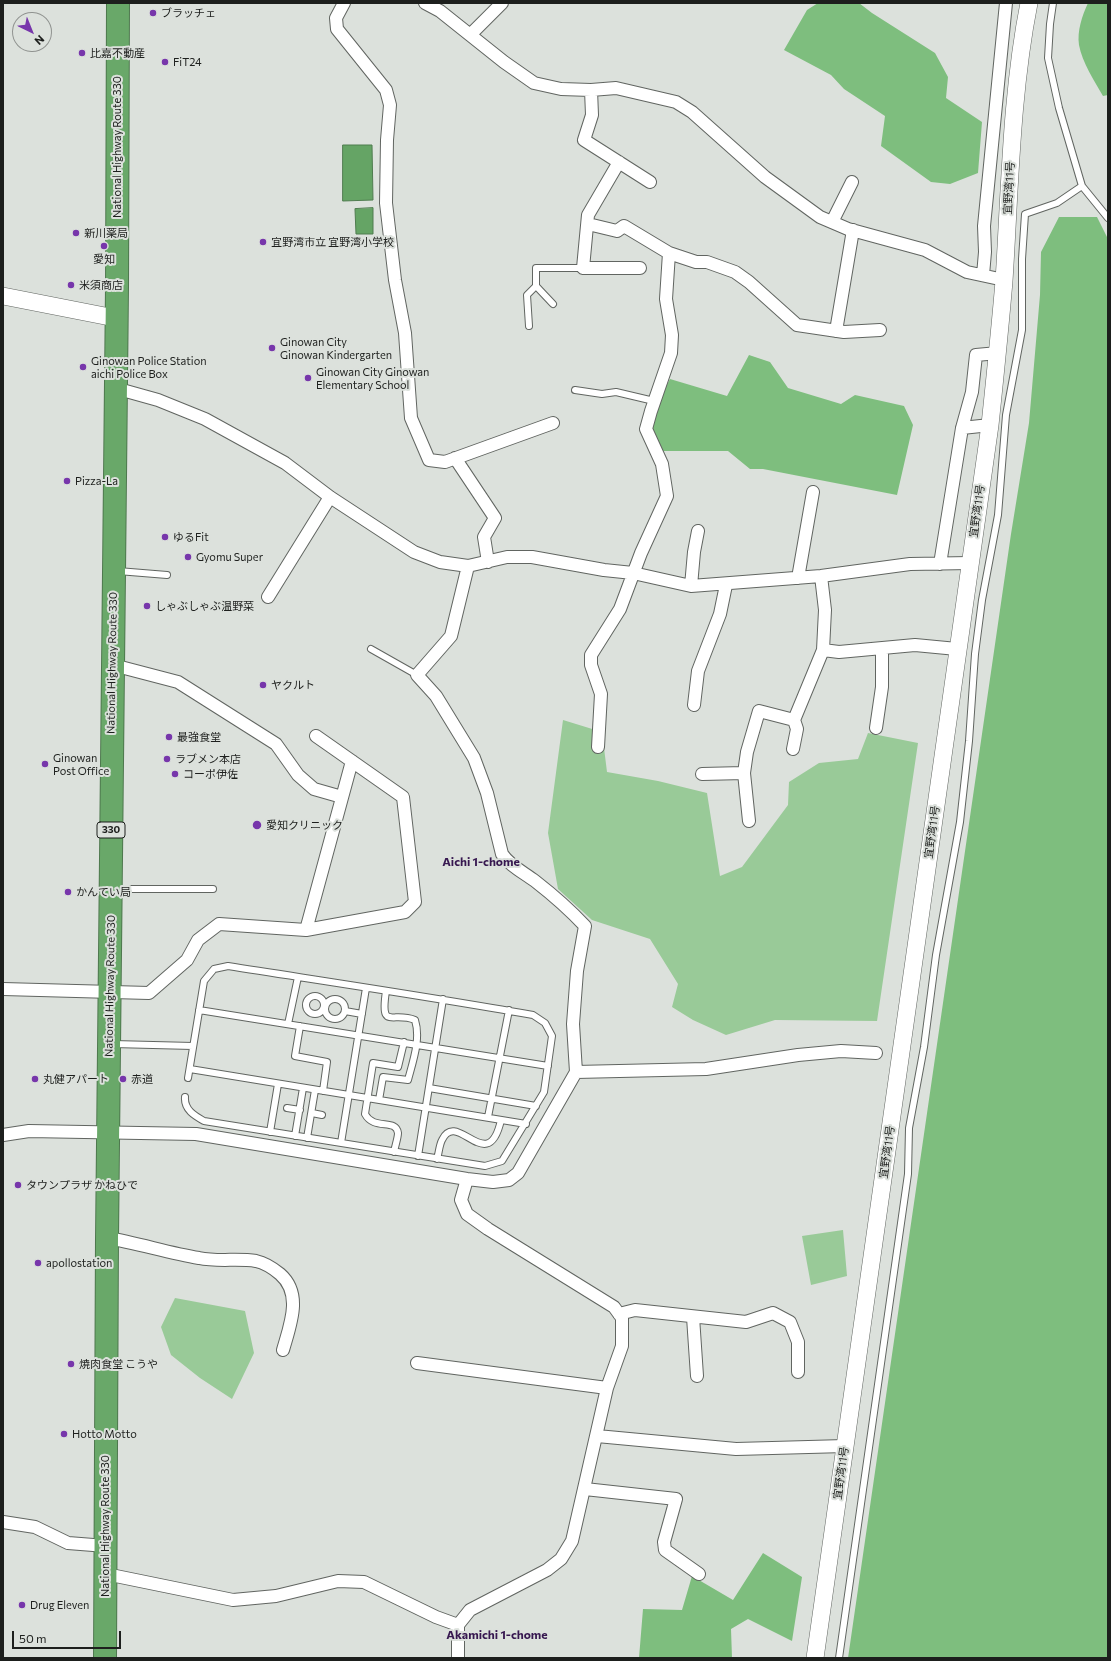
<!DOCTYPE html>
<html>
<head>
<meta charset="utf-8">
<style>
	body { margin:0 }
	#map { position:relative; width:1111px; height:1661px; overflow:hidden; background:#dce1dc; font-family:Commissioner,sans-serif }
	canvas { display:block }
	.frame { position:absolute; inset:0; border:4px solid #1d1f1d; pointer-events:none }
	.north { position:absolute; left:12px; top:12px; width:40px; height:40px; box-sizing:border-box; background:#dce1dc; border:1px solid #909390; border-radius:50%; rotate:137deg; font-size:11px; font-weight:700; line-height:16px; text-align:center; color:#1d1f1d }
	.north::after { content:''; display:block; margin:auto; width:14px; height:18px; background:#7736ab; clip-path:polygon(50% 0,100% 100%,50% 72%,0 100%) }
	.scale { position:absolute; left:12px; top:1631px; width:109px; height:18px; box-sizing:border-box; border:2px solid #1d1f1d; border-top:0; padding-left:5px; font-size:12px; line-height:14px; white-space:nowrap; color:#1d1f1d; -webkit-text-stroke:3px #dce1dc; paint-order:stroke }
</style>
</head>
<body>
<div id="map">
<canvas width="1111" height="1661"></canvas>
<div class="frame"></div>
<div class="north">N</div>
<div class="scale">50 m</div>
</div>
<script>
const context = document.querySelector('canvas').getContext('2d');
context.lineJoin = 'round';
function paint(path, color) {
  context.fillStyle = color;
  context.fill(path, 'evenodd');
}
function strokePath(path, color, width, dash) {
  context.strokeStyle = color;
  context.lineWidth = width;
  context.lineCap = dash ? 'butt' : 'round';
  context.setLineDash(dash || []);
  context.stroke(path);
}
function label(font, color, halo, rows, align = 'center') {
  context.font = font + ' Commissioner,"Noto Sans JP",sans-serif';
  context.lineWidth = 4;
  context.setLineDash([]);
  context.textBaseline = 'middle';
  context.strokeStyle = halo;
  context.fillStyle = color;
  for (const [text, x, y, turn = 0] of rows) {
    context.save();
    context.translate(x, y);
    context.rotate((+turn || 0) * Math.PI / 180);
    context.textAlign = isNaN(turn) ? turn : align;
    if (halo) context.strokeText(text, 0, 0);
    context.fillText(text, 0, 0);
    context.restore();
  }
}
paint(new Path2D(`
	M563,720L602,732L607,772L658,781L707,793L720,876L742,867L788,805L789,782L819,763L858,759L868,733L918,743L877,1021L775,1020L726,1035L693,1020L672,1007L678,984L650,939L592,920L558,889L548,833Z
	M843,1230L847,1276L811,1285L802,1236Z
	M175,1298L245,1311L254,1353L232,1399L200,1378L171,1355L161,1327Z`), '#99ca98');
paint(new Path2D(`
	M818,3H859L872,13L935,53L948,77L946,98L982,122L978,173L950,184L931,182L881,146L885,116L844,89L831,75L784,50L807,10Z
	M1088,3H1108V95L1103,96C1095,82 1082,62 1079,45C1077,31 1082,16 1088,3Z
	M1059,217H1097L1108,239V1658H848L1011,534L1029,423L1040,295L1041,252Z
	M749,355L770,362L788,388L841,404L855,395L904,406L913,425L897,495L763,469H750L728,451H661L650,429L654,409L670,379L727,396Z
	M763,1553L802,1577L792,1641L748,1619L731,1629L732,1658H639L643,1609L682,1610L692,1576L733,1600Z`), '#7ebe7e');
const water = new Path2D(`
	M343,145H372L373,200L343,201Z
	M373,208V234H356L355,209Z`);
paint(water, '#65a465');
strokePath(water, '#4f7c4f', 1);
const lane = new Path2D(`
	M1053,3L1050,24L1048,58L1059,108L1082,186L1108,218
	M536,286L553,304
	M529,326L527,295L536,286V268H583
	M575,390L602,394L616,392L654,401
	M118,571L167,575
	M371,649L417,675
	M114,889H213
	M306 1005a9 9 0 1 1 18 0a9 9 0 1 1-18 0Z
	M325 1009a10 10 0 1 1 20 0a10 10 0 1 1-20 0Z
	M199,1010L548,1066
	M345,1011L362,1014
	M288,1024L298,977
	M300,1026L295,1056L327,1062L323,1091
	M113,1044L193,1046
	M190,1069L526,1124
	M429,1088L536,1106
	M185,1097C184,1110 195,1116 204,1121L485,1166L502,1161L544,1092L552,1036L545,1023L533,1015C432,997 330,982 228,966L214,969L204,981L188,1078
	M379,1100L383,1077L408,1080C413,1061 421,1039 415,1020C392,1011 380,1031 386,991
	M287,1108L300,1110
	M312,1113L322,1115
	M488,1117L509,1010
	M270,1132L278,1084
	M295,1136L303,1088
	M307,1138L315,1090
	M341,1143L366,988
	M394,1152C395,1146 398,1138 398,1133C396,1118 374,1131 365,1114L373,1063L398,1067L404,1042
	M418,1156L443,999
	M437,1159C439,1153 439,1146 442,1140C457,1108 488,1178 501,1120
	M839,1658L908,1174L909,1128L924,1047L936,955L960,822L969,741L975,654L982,600L998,515L1006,415L1022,330V259L1025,214L1057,203L1082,186`);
const street = new Path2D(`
	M344,3L336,18L337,29L386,90L390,105L387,140L386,203L395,280L405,333L411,418L429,460L445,462L553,423
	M425,3L440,11L504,62L534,83L561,89L591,90L616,88L676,102L692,112L765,177L820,217L848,229L925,250L967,272L1004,280
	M470,35L502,3
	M591,90L592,115L584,140L650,182
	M619,162L588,215L583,268H640
	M832,222L852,182
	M588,224L617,231L624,226L669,253L666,299L672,335L671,353L651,411L646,429L662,464L667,496L641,553L620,609L591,655V665L601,694L598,747
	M669,253L696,262H707L735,272L749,282L797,325L844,332L880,330
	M983,275L985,252L984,226L1006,3
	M836,331L853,230
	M115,388L158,400L205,419L285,463L330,497L414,552L440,562L468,566L507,557H532L604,570L633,573L691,586L821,576L910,564L970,563
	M962,428L990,425
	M455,458L495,518L484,537L488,562
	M940,564L962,428L972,392L976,355L998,353
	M468,566L451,636L417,675L436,696L474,758L487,793L502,854C510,866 523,872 535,881C553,895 570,910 585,926L577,971L573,1024L576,1072
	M798,578L813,492
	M691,586L694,552L698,531
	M268,597L330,497
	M823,650L839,652L915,645L957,649
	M113,665L178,682L276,744L298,775L314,789L342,797
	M694,705L698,671L720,614L726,585
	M876,728L882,687V648
	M793,749L797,729L794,720L823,650L825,610L821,576
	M702,774L744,773
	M749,821L744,773L747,752L759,711L794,720
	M306,930L352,761
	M3,989L149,993L187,960L198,940L219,924L306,930L405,912L415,902L403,797L316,736
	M3,1135L29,1131L196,1134L467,1179L493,1182L509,1180L518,1173L576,1072L706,1069L798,1055L841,1051L876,1053
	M107,1238C138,1243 168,1253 199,1258C218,1262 238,1258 256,1261C265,1263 274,1269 280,1274C303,1294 290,1325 283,1350
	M619,1314L635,1310L746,1322L773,1313L790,1322L798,1342V1372
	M693,1317L697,1376
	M417,1363L607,1388
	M597,1436L736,1449L845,1446
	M585,1489L676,1499L664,1542L665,1550L699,1574
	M3,1522L35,1527L68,1543L106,1546
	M106,1574L233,1600L276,1596L338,1581L364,1582L436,1617L458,1625
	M458,1658V1625L470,1610L547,1570L561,1559L572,1541L607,1388L622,1346V1318L614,1307L488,1229L467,1214L461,1200L467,1179`);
const secondary = new Path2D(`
	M3,296L115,318
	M815,1658L990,425C995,377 1000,329 1004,281C1010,188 1011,94 1029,3`);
const highway = new Path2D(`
	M105,1658L107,1238L117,287L118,3`);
strokePath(lane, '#616561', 8);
strokePath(street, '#616561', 14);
strokePath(secondary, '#616561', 18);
strokePath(highway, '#4e784e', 24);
strokePath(lane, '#fff', 6);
strokePath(street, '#fff', 12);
strokePath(secondary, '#fff', 17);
strokePath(highway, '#69a869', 22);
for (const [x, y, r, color] of [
	[153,13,4,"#7736ab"],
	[82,53,4,"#7736ab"],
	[165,62,4,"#7736ab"],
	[76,233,4,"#7736ab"],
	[263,242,4,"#7736ab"],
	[104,246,4,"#7736ab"],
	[71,285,4,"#7736ab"],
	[272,348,4,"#7736ab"],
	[83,367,4,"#7736ab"],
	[308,378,4,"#7736ab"],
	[67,481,4,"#7736ab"],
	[165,537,4,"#7736ab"],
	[188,557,4,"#7736ab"],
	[147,606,4,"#7736ab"],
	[263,685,4,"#7736ab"],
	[169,737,4,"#7736ab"],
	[167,759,4,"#7736ab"],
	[45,764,4,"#7736ab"],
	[175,774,4,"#7736ab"],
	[257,825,5,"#7736ab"],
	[68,892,4,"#7736ab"],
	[35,1079,4,"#7736ab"],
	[123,1079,4,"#7736ab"],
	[18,1185,4,"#7736ab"],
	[38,1263,4,"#7736ab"],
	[71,1364,4,"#7736ab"],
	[64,1434,4,"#7736ab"],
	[22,1605,4,"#7736ab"]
]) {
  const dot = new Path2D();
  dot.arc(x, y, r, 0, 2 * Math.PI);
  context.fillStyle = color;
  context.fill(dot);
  strokePath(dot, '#dce1dc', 1.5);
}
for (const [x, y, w] of [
	[111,830,28]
]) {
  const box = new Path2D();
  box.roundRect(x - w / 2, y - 8, w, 16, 3);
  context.fillStyle = '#dce1dc';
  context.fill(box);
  strokePath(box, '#1d1f1d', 1);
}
label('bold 10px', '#1d1f1d', null, [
	["330",111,830]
]);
label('11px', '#1d1f1d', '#dce1dc', [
	["ブラッチェ",161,13],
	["比嘉不動産",90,53],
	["FiT24",173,62],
	["新川薬局",84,233],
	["宜野湾市立 宜野湾小学校",271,242],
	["愛知",104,259,"center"],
	["米須商店",79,285],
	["Ginowan City",280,342],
	["Ginowan Kindergarten",280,355],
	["Ginowan Police Station",91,361],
	["aichi Police Box",91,374],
	["Ginowan City Ginowan",316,372],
	["Elementary School",316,385],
	["Pizza-La",75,481],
	["ゆるFit",173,537],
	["Gyomu Super",196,557],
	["しゃぶしゃぶ温野菜",155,606],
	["ヤクルト",271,685],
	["最強食堂",177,737],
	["Ginowan",53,758],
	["Post Office",53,771],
	["ラブメン本店",175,759],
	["コーポ伊佐",183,774],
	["愛知クリニック",266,825],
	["かんてい局",76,892],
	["丸健アパート",43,1079],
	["赤道",131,1079],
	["タウンプラザ かねひで",26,1185],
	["apollostation",46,1263],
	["焼肉食堂 こうや",79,1364],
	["Hotto Motto",72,1434],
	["Drug Eleven",30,1605]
], 'left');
label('11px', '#1d1f1d', '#dce1dc', [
	["National Highway Route 330",117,147,-90],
	["宜野湾11号",1009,188,-87],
	["宜野湾11号",977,511,-82],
	["National Highway Route 330",112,663,-89],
	["宜野湾11号",932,832,-82],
	["National Highway Route 330",110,986,-89],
	["宜野湾11号",887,1152,-82],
	["宜野湾11号",841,1473,-82],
	["National Highway Route 330",105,1526,-90]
]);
label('bold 12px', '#371850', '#dce1dc', [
	["Aichi 1-chome",481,862],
	["Akamichi 1-chome",497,1635]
]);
</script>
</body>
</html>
